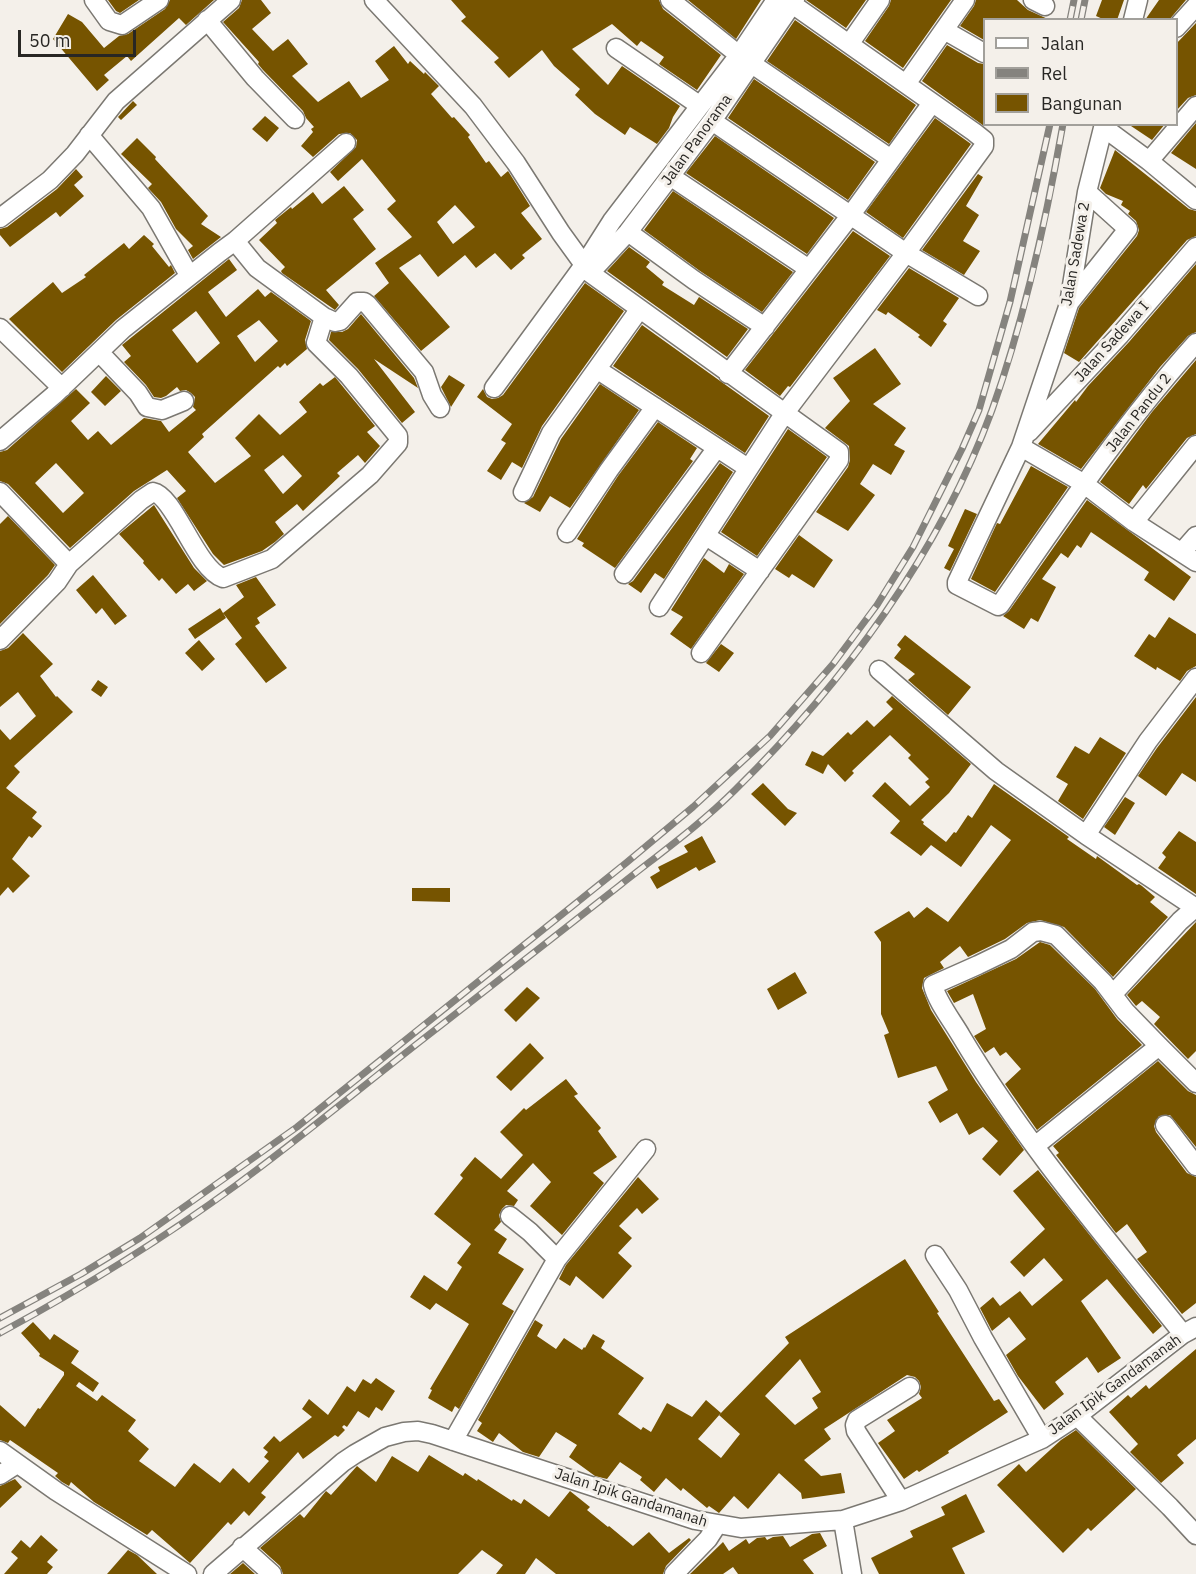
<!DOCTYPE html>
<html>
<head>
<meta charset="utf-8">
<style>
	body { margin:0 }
	#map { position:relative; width:1196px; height:1574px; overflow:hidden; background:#f4f0ea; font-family:"IBM Plex Sans",sans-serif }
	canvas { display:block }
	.legend { position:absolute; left:983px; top:18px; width:195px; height:108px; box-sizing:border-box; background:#f4f0ea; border:2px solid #a2a09b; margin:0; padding:8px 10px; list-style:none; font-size:18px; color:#282724 }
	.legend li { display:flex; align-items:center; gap:12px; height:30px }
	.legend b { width:30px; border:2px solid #a2a09b }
	.scale { position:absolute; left:18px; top:30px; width:118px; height:27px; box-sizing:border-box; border:3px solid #282724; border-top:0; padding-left:8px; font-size:18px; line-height:21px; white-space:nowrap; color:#282724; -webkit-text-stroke:4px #f4f0ea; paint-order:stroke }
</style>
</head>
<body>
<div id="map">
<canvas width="1196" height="1574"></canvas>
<ul class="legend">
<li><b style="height:8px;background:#fff"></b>Jalan</li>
<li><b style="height:8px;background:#85837e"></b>Rel</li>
<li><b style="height:16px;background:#765400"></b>Bangunan</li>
</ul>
<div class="scale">50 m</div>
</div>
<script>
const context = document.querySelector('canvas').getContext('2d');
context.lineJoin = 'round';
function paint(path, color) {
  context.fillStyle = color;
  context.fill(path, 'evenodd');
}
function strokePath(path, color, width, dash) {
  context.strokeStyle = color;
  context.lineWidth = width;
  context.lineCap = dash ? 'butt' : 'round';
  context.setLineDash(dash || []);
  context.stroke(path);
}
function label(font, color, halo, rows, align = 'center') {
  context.font = font + ' "IBM Plex Sans",sans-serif';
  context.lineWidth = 6;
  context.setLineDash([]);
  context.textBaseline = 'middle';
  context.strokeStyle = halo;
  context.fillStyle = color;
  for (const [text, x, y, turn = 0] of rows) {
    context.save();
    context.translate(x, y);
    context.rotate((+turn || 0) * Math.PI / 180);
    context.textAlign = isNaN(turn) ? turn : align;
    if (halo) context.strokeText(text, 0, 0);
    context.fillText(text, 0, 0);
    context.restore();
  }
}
paint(new Path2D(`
	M108,0H139L120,13L116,11Z
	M170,0H214L186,25L179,18L131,61L127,56L104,75L109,80L97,91L53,39L68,14L82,22L104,48L119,36L128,34L165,9Z
	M242,0H261L271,13L252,29L273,51L288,39L308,64L292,76L318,102L349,81L361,98L389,80L375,61L394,46L408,64L410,61L424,74L425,72L439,86L431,94L452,118L454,117L470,135L468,137L486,163L489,161L501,177L508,171L530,206L521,213L542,239L522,255L525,258L511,270L495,253L476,268L465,255L438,277L420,254L399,268L450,327L421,351L374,296L389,283L375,263L412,237L387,209L396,201L362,159L338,181L330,172L356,147L357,140L350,133L339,134L313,157L301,146L313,132L311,129L314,127L306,118L303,111L263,70L258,64L259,62L223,22L239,8ZM455,205L475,227L453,244L437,222Z
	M451,0H659L663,9L721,55L697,90L659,64L664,57L641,41L637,46L612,24L572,49L608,85L622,66L680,106L673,117L669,128L657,144L630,127L625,135L595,114L575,95L580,89L554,66L542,50L509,78L494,62L499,58L461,21L466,17Z
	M688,0H761L736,39Z
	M806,0H866L846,28Z
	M891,0H951L903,68L865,41L889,6Z
	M976,0H1017L1028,10L1050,20H984V40L960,26L974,6Z
	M1102,0H1124L1117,20H1105L1096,16Z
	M1159,0H1186L1169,20H1145Z
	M795,20L916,105L889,144L767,61Z
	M1196,23V95L1188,98L1176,111V44Z
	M947,45L978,63L984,64V126L922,81Z
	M754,79L875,162L848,200L728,118Z
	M133,101L137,105L121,120L118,117Z
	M265,116L279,128L267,142L252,129Z
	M935,118L971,144L903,238L866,212Z
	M1196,123V169L1171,153Z
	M1128,124H1165L1152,140Z
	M715,136L834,218L807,254L686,173Z
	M137,138L156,157L155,159L208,216L201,224L221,237L193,259L188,250L193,246L176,229L161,202L148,188L152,184L121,154Z
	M1115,150L1189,209L1196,211V236L1187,240L1079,362L1064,353L1079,308L1137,236L1139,230L1136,221L1128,214L1130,211L1121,205L1123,201L1106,194L1100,188Z
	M76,169L83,177L74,185L84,196L60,217L56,212L10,247L0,235V229L7,227L57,189Z
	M978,174L983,177L966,206L979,215L963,241L980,251L964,275L922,250Z
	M344,186L364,210L353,219L376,249L326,290L339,305L335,310L282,273L281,271L285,267L259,240L277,223L275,220L291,207L292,209L313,192L322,204Z
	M673,191L793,272L762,312L700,271L644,230Z
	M853,231L890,256L790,387L788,386L780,396L745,370Z
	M144,235L154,244L152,246L169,267L171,265L175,273L116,320L62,372L9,319L53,282L62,293L86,277L84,275L124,243L129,249Z
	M629,247L650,262L646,267L664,282L662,285L694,305L699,297L748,329L727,357L607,271Z
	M229,259L237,270L208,292L226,317L258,289L265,297L271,292L311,321L305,340L307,349L287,366L285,363L280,368L278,366L202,434L204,437L188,452L215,483L251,456L235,438L259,414L280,435L307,412L299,402L320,383L323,386L335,377L375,426L367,432L380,446L365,463L358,455L337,473L340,476L303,511L297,504L275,522L284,534L275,542L262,551L224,565L213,554L177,498L186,491L167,470L134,491L70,548L8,484L0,481V452L7,450L76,389L90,403L71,421L88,440L98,431L111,445L144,418L161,421L169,432L196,410L193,407L195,397L191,393L186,390L180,391L177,387L166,396L161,398L154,397L146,385L124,362L131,356L122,345ZM196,311L220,343L197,363L172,330ZM259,320L278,341L255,362L237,336ZM283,455L302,476L283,494L264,470ZM56,463L84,493L63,513L35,483Z
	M1196,264V332L1188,336L1160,367L1081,469L1038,444L1075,400L1076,402L1088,386L1129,342Z
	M909,268L959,298L943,321L947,324L931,347L918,337L920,335L888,312L886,315L877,310Z
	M585,283L624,311L542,426L522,468L512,462L501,480L487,471L506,443L501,440L512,424L477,397L483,389L487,397L492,399L498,398L503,395Z
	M361,314L414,378L418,388L374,359L415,412L402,423L358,369L329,340L331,332H342L348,329Z
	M642,325L769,416L745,453L613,366Z
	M875,348L901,384L873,404L906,428L894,445L905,451L891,475L873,464L860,484L875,495L848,531L816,512L848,467L850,460L849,446L825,428L850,401L833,378Z
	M1196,360V434L1187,438L1146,489L1143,485L1129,504L1100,482L1152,412Z
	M449,375L465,385L451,407L441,387Z
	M106,376L121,391L105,406L91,392Z
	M600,384L639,410L570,508L550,496L540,512L524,503L533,497L561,439Z
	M658,422L697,448L690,459L693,461L615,568L582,546L584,543L577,539L618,476Z
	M788,429L827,457L757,556L721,532Z
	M720,463L733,472L664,579L655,573L641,593L628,584L633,581Z
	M1031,466L1068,487L995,592L971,579L997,523L1000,524Z
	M1087,500L1191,577L1174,601L1144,580L1149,572L1091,532L1081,548L1077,545L1068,558L1061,553L1042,579L1056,587L1038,622L1031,618L1024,629L1003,616L1009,611Z
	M154,505L194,568L207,581L194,591L188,584L176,594L162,578L159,581L143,563L144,561L119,534Z
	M965,509L977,514L950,571L944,568L954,549L948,546Z
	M8,516L55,565L48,575L0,624V524Z
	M799,535L833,560L814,588L792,574L789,578L775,569Z
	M704,558L724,573L729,564L744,574L691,649L670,634L683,617L671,610Z
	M93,575L127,616L115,625L102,608L96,614L76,590Z
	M256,577L276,605L257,618L260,623L255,626L287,668L266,683L235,644L242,638L223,613L244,597L236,585Z
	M220,608L226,618L195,639L188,629Z
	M1169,617L1196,634V666L1187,671L1180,681L1157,667L1156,670L1134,656L1149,634L1155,638Z
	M23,633L53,664L40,676L56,697L57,696L73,712L14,766L20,772L6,788L37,812L32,818L42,826L32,838L29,836L12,859L30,876L13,893L8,887L0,896V729L10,740L36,716L18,692L0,707V651L8,648Z
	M905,635L971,687L948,715L908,680L915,674L894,658L901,649L897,645Z
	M199,640L215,659L202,671L185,653Z
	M721,644L734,653L719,672L706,663Z
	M98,680L108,687L101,697L91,690Z
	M892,696L971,764L949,793L921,820L924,822L923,824L946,842L954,832L956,833L968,815L972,818L994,784L1069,837L1067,839L1096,859L1097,856L1137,885L1139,884L1142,886L1155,897L1150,902L1168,917L1113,977L1064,927L1040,920L1027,923L1005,939L968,957L960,946L940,962L944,968L924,978L922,988L931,1010L976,1082L1024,1150L1000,1176L982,1159L998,1141L983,1127L969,1135L957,1113L940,1123L928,1102L948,1090L936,1066L898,1078L884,1035L889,1033L881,1014V942L874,932L909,911L914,918L927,907L948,922L1011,840L991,825L961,867L931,845L921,856L890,833L900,821L872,796L885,782L910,806L930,787L925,782L929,779L908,758L911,755L890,735L852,771L854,773L845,782L828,764L823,774L805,765L812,751L823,756L848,732L851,735L867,720L874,727L893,709L886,702Z
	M1196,697V782L1182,773L1166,796L1138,776L1157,748Z
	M1100,737L1126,753L1083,819L1058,801L1068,784L1056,777L1075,746L1089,754Z
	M763,783L788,809L797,813L785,826L751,794Z
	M1125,797L1135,803L1115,835L1104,827Z
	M1179,831L1196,842V894L1158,868L1166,857L1162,853Z
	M702,836L716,862L699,871L696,867L657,889L650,877L660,871L658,867L688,852L684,846Z
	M412,888H450V902L412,901Z
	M1196,922V1051L1188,1059L1154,1024L1160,1017L1142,1001L1136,1006L1127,995Z
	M1040,942L1050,945L1095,989L1117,1019L1142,1045L1037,1130L1005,1084L1021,1069L1006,1052L1000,1056L994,1047L985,1053L974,1036L986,1029L973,994L954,1003L947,991L1016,959Z
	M795,972L807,993L778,1010L767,989Z
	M527,987L540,998L516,1022L504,1010Z
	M530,1043L544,1058L511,1091L496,1077Z
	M1158,1061L1188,1091L1196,1095V1147L1170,1115L1159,1116L1154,1126L1156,1132L1187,1173L1196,1177V1303L1182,1314L1137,1259L1147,1252L1127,1224L1116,1233L1056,1155L1059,1153L1053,1146Z
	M566,1079L578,1094L574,1096L601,1128L598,1131L617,1157L593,1173L604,1183L562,1235L530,1206L551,1182L533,1163L507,1191L518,1200L514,1206L506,1205L502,1209L499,1215L501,1222L494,1230L507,1239L498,1253L524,1269L502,1304L514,1311L459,1409L455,1406L452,1412L428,1398L432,1390L430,1389L469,1324L436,1303L430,1310L410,1297L424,1275L447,1291L462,1267L457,1263L471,1244L434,1214L463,1178L460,1175L475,1157L501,1179L523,1155L500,1132L524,1108L526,1110Z
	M1038,1170L1162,1326L1153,1334L1107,1279L1081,1301L1121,1358L1098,1373L1087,1357L1055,1382L1064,1394L1044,1410L1018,1376L1006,1355L1026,1339L1009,1317L992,1331L980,1308L993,1297L1000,1306L1020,1291L1032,1306L1063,1280L1044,1258L1024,1277L1010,1262L1045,1229L1013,1191Z
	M638,1177L659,1199L642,1214L637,1208L619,1226L632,1238L618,1253L632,1266L603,1299L576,1276L570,1286L559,1279L566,1265Z
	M905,1259L939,1312L937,1313L994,1401L999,1399L1008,1412L948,1451L949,1453L919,1472L917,1470L904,1479L878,1443L895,1431L887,1420L922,1398L919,1394L921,1387L919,1381L915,1377L907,1375L824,1429L831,1439L804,1460L821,1476L841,1473L845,1493L802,1499L801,1493L779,1473L748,1509L734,1496L719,1513L709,1506L707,1508L683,1488L681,1491L666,1478L654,1492L640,1480L642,1477L620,1462L607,1479L595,1476L569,1457L577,1445L556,1432L539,1457L523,1452L499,1433L493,1442L477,1431L482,1423L478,1420L535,1320L543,1325L537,1336L556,1349L564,1338L582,1350L584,1347L585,1348L593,1334L605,1341L601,1348L644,1378L618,1414L641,1430L643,1427L651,1432L667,1403L692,1417L706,1400L721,1413L698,1439L721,1458L740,1434L719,1415L789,1343L785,1337ZM800,1359L821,1392L812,1398L818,1408L795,1425L765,1396Z
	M33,1322L50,1340L54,1334L79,1351L71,1363L99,1383L93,1392L79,1382L76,1386L97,1401L102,1395L136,1420L128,1431L149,1449L139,1461L175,1487L194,1463L220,1483L233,1468L249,1483L269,1461L264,1457L268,1452L263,1448L274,1436L280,1442L312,1417L302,1409L309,1399L328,1415L347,1386L355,1392L363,1379L371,1384L376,1378L395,1391L382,1411L376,1407L369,1418L358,1411L347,1427L344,1425L342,1427L345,1430L338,1437L335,1435L303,1459L298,1452L261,1493L266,1497L249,1516L244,1511L231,1525L228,1522L190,1563L152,1530L147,1535L94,1502L71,1482L69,1486L62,1482L55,1476L58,1473L10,1440L8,1443L0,1440V1405L25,1427L38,1408L40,1409L64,1375V1372L39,1356L40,1354L21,1333Z
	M1196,1349V1439L1177,1455L1184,1463L1161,1483L1130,1452L1138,1444L1109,1412L1128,1395L1131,1398L1146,1385L1149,1389Z
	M1076,1430L1136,1489L1091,1531L1088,1528L1063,1553L997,1485L1019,1464L1026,1472L1061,1440Z
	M429,1455L463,1476L465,1473L477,1481L478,1479L512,1501L513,1499L521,1504L524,1499L549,1517L570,1491L590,1507L587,1510L608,1527L609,1526L633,1546L649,1532L669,1553L689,1538L691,1540L666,1566L663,1574H556L536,1558L525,1574H496L503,1565L482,1550L458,1574H283L280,1566L260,1548L300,1514L304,1518L326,1491L331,1495L357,1466L376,1482L392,1456L418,1472Z
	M15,1479L22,1487L0,1508V1486Z
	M966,1494L985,1532L952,1548L965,1574H879L871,1558L913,1537L910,1531L945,1515L941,1507Z
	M820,1533L827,1546L803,1560L814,1574H738L733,1567L723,1574H690L723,1542L729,1551L746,1539L749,1544L757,1538L765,1537L767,1540L773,1537L783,1536L790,1547L812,1534Z
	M41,1535L58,1550L47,1562L53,1567L47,1574H4L18,1558L11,1552L21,1540L30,1548Z
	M128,1550L137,1555L157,1574H107Z
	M243,1563L255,1574H230Z`), '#765400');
const minor = new Path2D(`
	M94,0L109,21L122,25L159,0
	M374,0L473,106L516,163L561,233L590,273L839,452V460L701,653
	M670,0L739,55
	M1033,0L1045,6
	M207,20L255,78L295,119
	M1133,20L1138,0
	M1176,28L1196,6
	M944,30L984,53
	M850,43L880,0
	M616,48L699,105
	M752,64L891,159
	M906,84L965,0
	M712,121L906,253L978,296
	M1104,124L1087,192L1069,304L1021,447L957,582V585L998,606L1000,605C1062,515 1123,424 1196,343
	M1103,127L1149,161L1196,200
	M89,135L151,208L189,275
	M1149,161L1196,106
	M670,176L809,269
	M0,218L50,180L75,154L116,101L231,0
	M628,232L694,280L765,327
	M235,241L257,268L324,317L335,322L340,321L357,302H364L368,305L424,372L432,395L440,408
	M590,273L628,232L712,121L795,0
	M1070,302L1128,229L1087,192
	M0,328L62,388
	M99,352L138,393L147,407L162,410L184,401
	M598,370L748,468
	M728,374L850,216L932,103
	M494,388L584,265L612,221L739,55L776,0
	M1029,432L1120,335L1196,247
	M0,441L54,395L123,329L220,252L235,241L346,143
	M1021,447L1083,483L1134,522L1196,562
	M0,492L69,564
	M523,492L551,433L639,310
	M1134,522L1196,445
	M567,533L609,470L655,407
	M706,536L760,571
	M1182,552L1196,536
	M624,574L716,449
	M659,607L784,414L906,253L984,146V140L974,132L792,4
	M0,640L57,582L69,564L141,500L153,492C175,496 196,569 223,578L272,559L370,475L398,443V436L349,376L316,343L324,317
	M879,670L996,771L1086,835L1196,908
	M1086,835L1148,741L1196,678
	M1113,994L1180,921L1196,907
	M1165,1125L1196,1166
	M1035,1146L1159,1046
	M935,1255L958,1290L983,1338L1042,1439
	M557,1259L646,1149
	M1183,1334C1107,1239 1024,1142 961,1036C953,1022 936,1000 933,985L978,965L1011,949L1033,932L1041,931L1056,935L1103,982L1125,1011L1159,1046L1196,1083
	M1077,1416L1170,1507L1196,1535
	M453,1441L557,1259L530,1232L510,1216
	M0,1451L56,1491L187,1574
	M0,1475L17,1464
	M901,1501L856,1431L855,1425L857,1420L910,1387
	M843,1520L852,1574
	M242,1547L272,1574
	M213,1574L343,1462L355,1454L385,1437L404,1432L418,1431L432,1434L695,1520L741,1528L843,1520L901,1501L1042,1439L1077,1416L1183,1334L1196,1327
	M674,1574L708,1539L717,1525`);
strokePath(minor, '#7b7872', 21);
strokePath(minor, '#fff', 18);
const rail = new Path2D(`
	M1070,20L1074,0
	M1081,20L1085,0
	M0,1318L81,1274L140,1238L297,1127L626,863L693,807L770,736L833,664L877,605L913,547L962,449L979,410L1010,302L1050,124
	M0,1333C81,1289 160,1241 235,1186C305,1135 371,1079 440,1026C500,979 559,933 619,886C658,855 700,825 735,790C843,684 940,552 992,410C1025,318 1046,221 1063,124`);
strokePath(rail, '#85837e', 7);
strokePath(rail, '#f4f0ea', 4.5, [14]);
label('15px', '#282724', '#f4f0ea', [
	["Jalan Panorama",697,140,-54],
	["Jalan Sadewa 2",1076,254,-80],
	["Jalan Sadewa I",1112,342,-48],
	["Jalan Pandu 2",1139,413,-52],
	["Jalan Ipik Gandamanah",1115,1385,-36],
	["Jalan Ipik Gandamanah",631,1498,18]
]);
</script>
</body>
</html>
